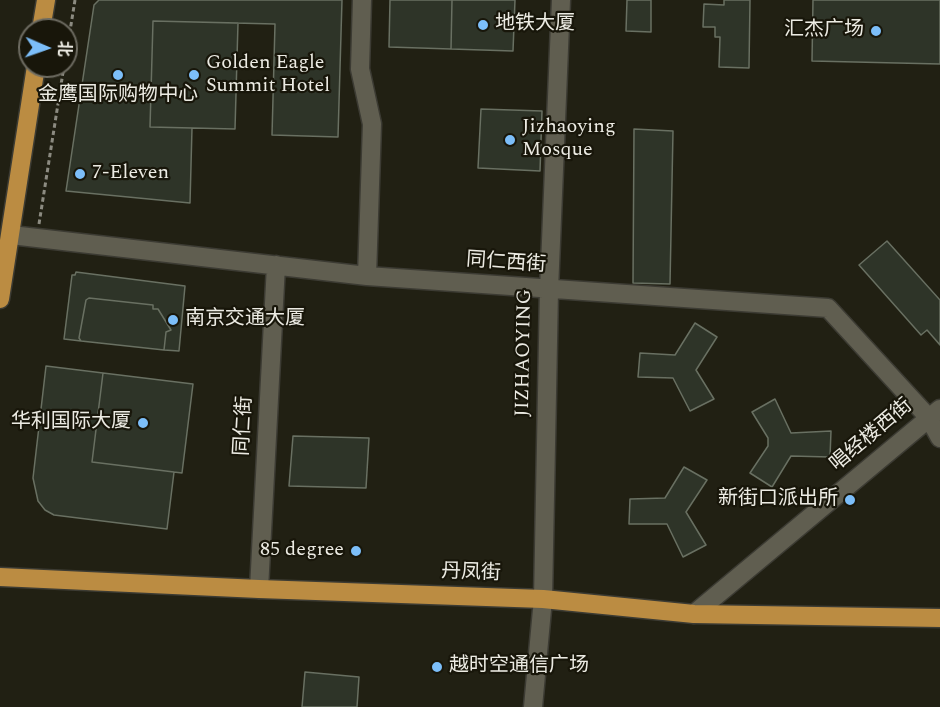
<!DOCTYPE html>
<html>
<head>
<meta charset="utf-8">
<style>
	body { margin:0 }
	#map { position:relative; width:940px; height:707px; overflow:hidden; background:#212013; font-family:Spectral,"Noto Sans SC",serif }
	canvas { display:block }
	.north { position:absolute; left:18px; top:18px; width:60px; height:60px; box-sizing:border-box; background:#18160a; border:2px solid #6d6b61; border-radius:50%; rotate:92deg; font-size:16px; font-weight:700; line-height:24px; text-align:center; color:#ecebe3 }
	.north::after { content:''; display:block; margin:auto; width:21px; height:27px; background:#7cbef9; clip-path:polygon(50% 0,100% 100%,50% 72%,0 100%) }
</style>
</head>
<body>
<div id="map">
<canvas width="940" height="707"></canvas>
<div class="north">北</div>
</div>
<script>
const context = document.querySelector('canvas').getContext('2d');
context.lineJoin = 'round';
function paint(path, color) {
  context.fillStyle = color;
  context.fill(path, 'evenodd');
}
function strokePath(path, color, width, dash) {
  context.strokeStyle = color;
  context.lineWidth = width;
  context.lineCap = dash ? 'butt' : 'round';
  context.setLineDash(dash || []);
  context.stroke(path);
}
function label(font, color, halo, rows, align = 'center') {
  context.font = font + ' Spectral,"Noto Sans SC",serif';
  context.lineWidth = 4.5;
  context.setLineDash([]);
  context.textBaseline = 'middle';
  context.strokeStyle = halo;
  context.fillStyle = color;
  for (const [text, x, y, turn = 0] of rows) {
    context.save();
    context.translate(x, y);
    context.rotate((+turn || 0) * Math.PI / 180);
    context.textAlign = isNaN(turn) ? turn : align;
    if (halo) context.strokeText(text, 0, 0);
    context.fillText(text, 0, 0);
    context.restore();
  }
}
const building = new Path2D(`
	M99,0H342L338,137L272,135L275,24L153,21L150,127L192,128L190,203L66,191L94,5Z
	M390,0H452L451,49L389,47Z
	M452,0H515L513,51L451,49Z
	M627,0H651V32L626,31Z
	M724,0H750L749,68L719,67L720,37H715V27H703L704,4L724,5Z
	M813,0H940V64L812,61Z
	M153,21L238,23L235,129L150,127Z
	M481,109L542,111L540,171L478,168Z
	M634,129L673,131L670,284L633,283Z
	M887,241L940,300V345L927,330L921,335L859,265Z
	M76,272L185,286L179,351L164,350L166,332L171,330L158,309H153V305L89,298L86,300L79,338L81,341L64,339L72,275H75Z
	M89,298L153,305V309H158L171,330L166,332L164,350L81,341L79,338L86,300Z
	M695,323L717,337L696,370L714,399L690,411L673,378L638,377L640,353L675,355Z
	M46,366L103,373L92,462L174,472L167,529L54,515L45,510L38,501L33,478Z
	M103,373L193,384L182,473L92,462Z
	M775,399L791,433L831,431L830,457L791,456L772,487L750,473L768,446V438L752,412Z
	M293,436L369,438L366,488L289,486Z
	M684,467L707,480L686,512L706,545L683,557L667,524H629L630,499L665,498Z
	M305,672L359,677L357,707H302Z`);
paint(building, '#2e3428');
strokePath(building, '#697062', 1.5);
const minor = new Path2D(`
	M362,0L360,69L372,124L367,276
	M11,235L367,276L828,308L929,418L940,438
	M259,589L276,265
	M694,614L940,409
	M533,707L543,599L549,290L561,0`);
const major = new Path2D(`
	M41,30L46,0
	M0,299L36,66
	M0,577L259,589L543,599L694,614L940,618`);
strokePath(minor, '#3c3b33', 21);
strokePath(major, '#3c3b33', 21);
strokePath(new Path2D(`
	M66,56L75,0
	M39,224L64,66`), '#8c8b81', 3, [4.5, 3]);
strokePath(minor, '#605e50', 18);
strokePath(major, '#bb8c42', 18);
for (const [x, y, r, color] of [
	[483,25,6,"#7cbef9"],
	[876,31,6,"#7cbef9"],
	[118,75,6,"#7cbef9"],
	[194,75,6,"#7cbef9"],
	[510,140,6,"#7cbef9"],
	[80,174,6,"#7cbef9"],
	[173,320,6,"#7cbef9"],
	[143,423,6,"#7cbef9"],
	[850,500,6,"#7cbef9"],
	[356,551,6,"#7cbef9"],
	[437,667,6,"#7cbef9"]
]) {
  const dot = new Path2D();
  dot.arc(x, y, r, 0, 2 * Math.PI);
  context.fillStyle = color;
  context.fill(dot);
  strokePath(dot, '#18160a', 2);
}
label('20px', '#ecebe3', '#18160a', [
	["地铁大厦",495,25],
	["汇杰广场",864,31,"right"],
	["Golden Eagle",206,64],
	["Summit Hotel",206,87],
	["金鹰国际购物中心",118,96,"center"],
	["Jizhaoying",522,128],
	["Mosque",522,151],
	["7-Eleven",92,174],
	["南京交通大厦",185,320],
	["华利国际大厦",131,423,"right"],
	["新街口派出所",838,500,"right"],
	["85 degree",344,551,"right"],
	["越时空通信广场",449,667]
], 'left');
label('20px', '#ecebe3', '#18160a', [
	["同仁西街",506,264,4],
	["JIZHAOYING",525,353,-89],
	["同仁街",245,426,-87],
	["唱经楼西街",872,436,-40],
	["丹凤街",471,574,2]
]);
</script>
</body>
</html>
